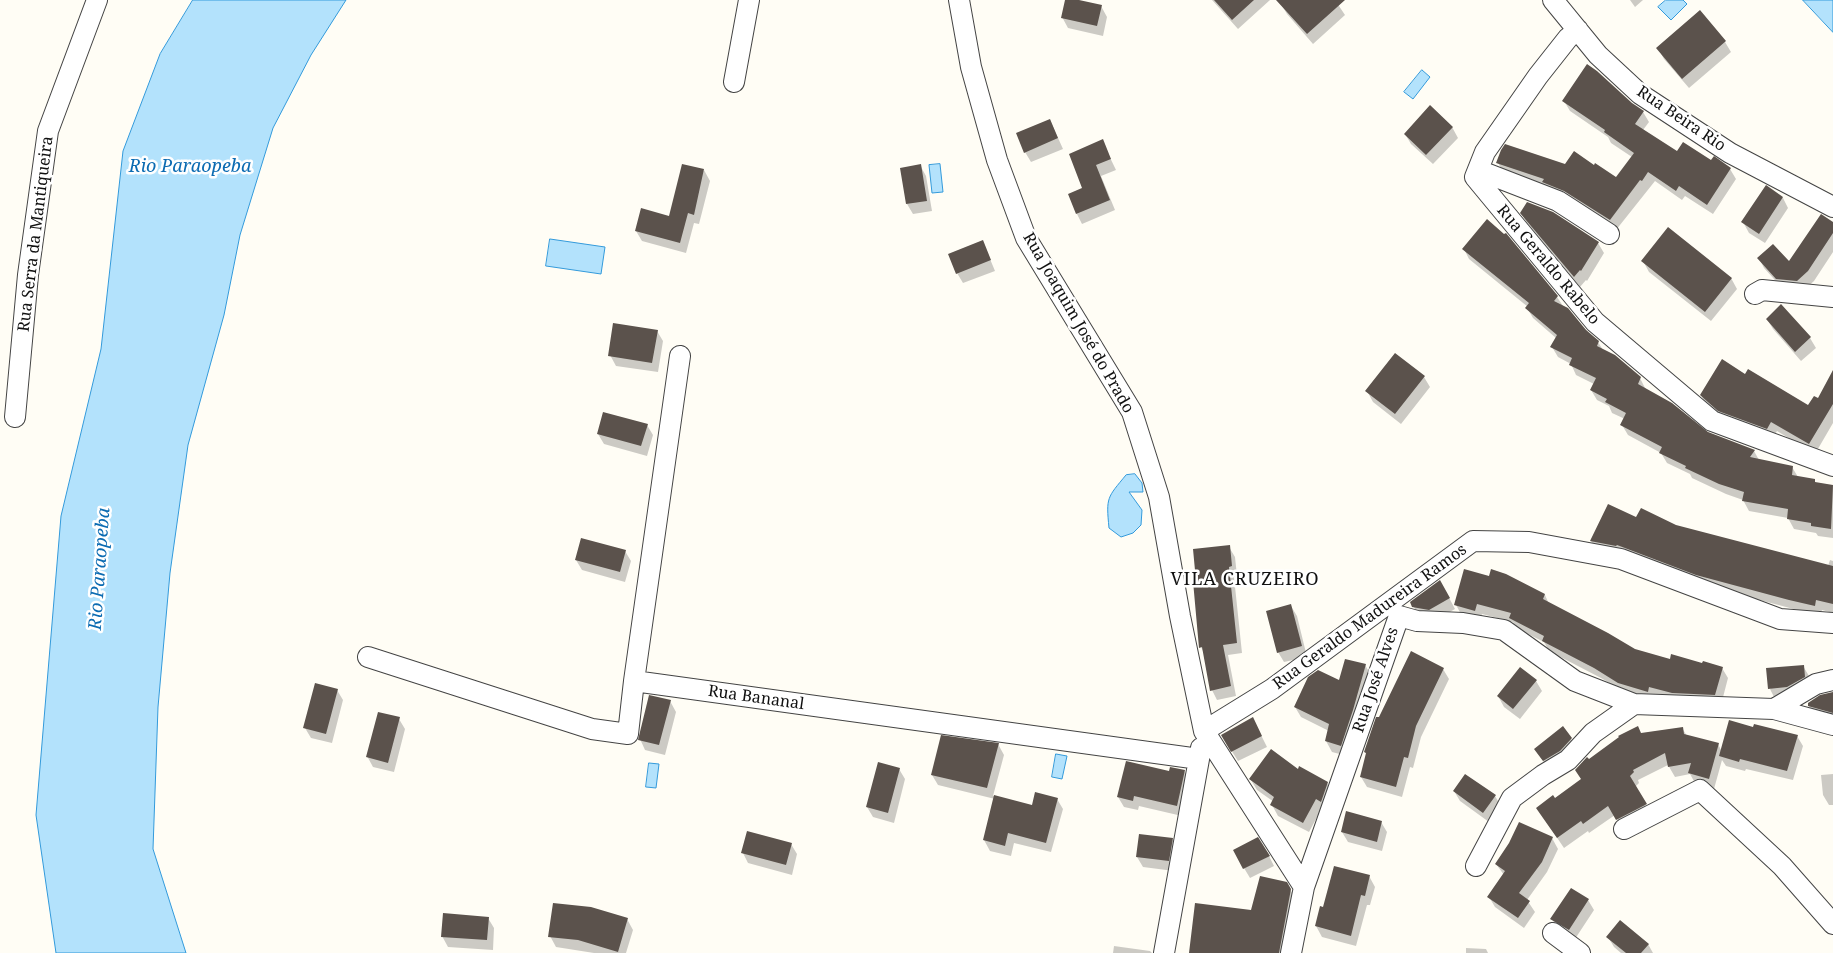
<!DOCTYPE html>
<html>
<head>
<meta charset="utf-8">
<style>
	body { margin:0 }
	canvas { display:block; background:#fffdf5 }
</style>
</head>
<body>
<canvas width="1833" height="953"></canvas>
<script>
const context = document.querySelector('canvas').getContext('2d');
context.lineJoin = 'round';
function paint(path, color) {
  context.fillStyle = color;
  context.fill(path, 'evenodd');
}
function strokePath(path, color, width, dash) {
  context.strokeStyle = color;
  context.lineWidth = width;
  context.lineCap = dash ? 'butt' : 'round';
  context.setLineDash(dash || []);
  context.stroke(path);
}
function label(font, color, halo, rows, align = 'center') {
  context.font = font + ' "Noto Serif",serif';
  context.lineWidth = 5;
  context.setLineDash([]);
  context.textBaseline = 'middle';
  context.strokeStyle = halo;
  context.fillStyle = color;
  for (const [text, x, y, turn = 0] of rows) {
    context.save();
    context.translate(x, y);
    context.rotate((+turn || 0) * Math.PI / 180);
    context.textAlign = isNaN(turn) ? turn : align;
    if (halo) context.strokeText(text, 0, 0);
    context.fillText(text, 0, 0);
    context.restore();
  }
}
const water = new Path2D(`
	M193,0H346L311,55L273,128L240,235L224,315L188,445L170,573L158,707L153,849L186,953H56L36,815L61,516L101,349L123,151L160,54Z
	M1666,0H1683L1687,4L1671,20L1658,7Z
	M1803,0H1833V32Z
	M1422,70L1430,77L1413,99L1404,92Z
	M940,164L943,192L932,193L929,165Z
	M550,239L605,247L601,274L546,266Z
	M1135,474L1142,483L1143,492H1129L1142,510L1141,525L1133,533L1121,537L1109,528C1106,497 1107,498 1126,475Z
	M1056,754L1067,756L1062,779L1052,777Z
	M649,763L659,764L656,788L646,787Z`);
paint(water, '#b3e2fc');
strokePath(water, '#339adb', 1);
paint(new Path2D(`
	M1066,0H1074L1101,6L1107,17L1103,36L1068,28L1062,17Z
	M1212,0H1270L1238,29Z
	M1285,0H1335L1345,15L1313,44L1287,14L1281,4Z
	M1630,0H1643L1635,7Z
	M1725,42L1731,52L1689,88L1664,59L1658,48Z
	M1564,101L1631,104L1643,112L1649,122L1643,130L1677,153L1730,169L1736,179L1713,214L1685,196L1682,200L1655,181L1616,230L1504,173L1498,163L1566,166L1616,179L1632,157L1611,143L1608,137L1570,111Z
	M1050,120L1063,149L1031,162L1025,152Z
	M1452,127L1458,138L1433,164L1411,144L1405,134Z
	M1102,141L1116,170L1101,176L1115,210L1082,224L1077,214Z
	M920,165L926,176L932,211L913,214L907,204L901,169Z
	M704,170L710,181L699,224L694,223L686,253L642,241L636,231L670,217Z
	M1766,187L1783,198L1788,208L1765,243L1749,233L1743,222Z
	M1521,213L1598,243L1604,253L1587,281L1586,280L1580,287L1527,223Z
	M1833,224V252L1814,281L1803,291L1783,289L1764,268L1759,258L1789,263Z
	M983,242L995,271L963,283L957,273Z
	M1464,249L1557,297L1563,306L1598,342L1603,350L1640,378L1646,390L1704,431L1754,451L1759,460L1792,467L1798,477L1814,480L1816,483L1833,486V538L1818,536L1816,533L1794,529L1788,518L1749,511L1743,500L1726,494L1692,478L1690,474L1667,463L1661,453L1628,435L1622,425L1625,419L1612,413L1609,406L1597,400L1591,390L1594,384L1576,375L1571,364L1558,357L1552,347L1556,338L1533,318L1527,308L1528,307L1469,259Z
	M1643,261L1731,278L1737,289L1711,321L1649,272Z
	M1767,319L1810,338L1816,348L1801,361L1773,329Z
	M657,331L663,341L658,372L616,366L610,355Z
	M1746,375L1809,406L1818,400L1833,376V423L1815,454L1777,431L1773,438L1725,421L1707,406L1701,395Z
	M1424,377L1430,387L1401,424L1373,402L1367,391Z
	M647,425L653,435L647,456L604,444L598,434Z
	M1637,519L1675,526L1828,566L1830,560L1833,561V613L1822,610L1820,616L1703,585L1597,551L1591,541Z
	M1229,547L1235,557L1237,576L1234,577L1242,653L1228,655L1236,696L1217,700L1212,690L1204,653L1201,647L1197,582Z
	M625,551L631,561L625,582L582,570L576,560Z
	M1506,575L1545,595L1549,604L1635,650L1671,661L1722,668L1728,678L1721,705L1626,693L1601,678L1549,651L1544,642L1516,628L1513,622L1482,614L1480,620L1462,616L1456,605L1490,578Z
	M1446,592L1455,609L1435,620L1420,617L1411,603Z
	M1291,606L1297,616L1307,657L1284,662L1278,652Z
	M1365,665L1371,675L1347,756L1332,752L1326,741L1329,731L1301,717L1295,707L1340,682Z
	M1803,666L1809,676L1810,687L1775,699L1770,689Z
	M1443,669L1449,679L1421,737L1413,768L1410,767L1402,797L1367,787L1361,777L1367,755L1365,752L1379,719Z
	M1536,681L1542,691L1520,719L1504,707L1498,696Z
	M337,690L343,700L332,743L311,738L305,728Z
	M1833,693V721L1815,716L1809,706Z
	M670,701L676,712L665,755L645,750L640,739Z
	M399,719L405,729L394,772L373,767L367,756Z
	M1682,728L1687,736L1718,744L1721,750L1754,728L1797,736L1803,746L1793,780L1746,769L1745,771L1726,766L1722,760L1714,789L1695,783L1690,774L1675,777L1668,765L1638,780L1639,783L1635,787L1651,815L1623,830L1615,815L1589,833L1588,831L1564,848L1537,808L1554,799L1582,780L1589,761L1641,734Z
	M1258,729L1267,747L1238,761L1228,745Z
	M1571,739L1577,749L1550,771L1535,749Z
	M998,744L1004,755L993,796L1033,806L1057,799L1063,809L1051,852L1014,843L1011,856L990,851L984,840L995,799L938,785L932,775Z
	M899,769L905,779L894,823L873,817L867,807Z
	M1184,771L1190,781L1182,816L1139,806L1138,810L1124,807L1118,797L1169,773Z
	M1299,771L1327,783L1333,793L1322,808L1309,832L1278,816L1272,805L1274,802L1257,790L1251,780Z
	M1833,774V805H1829L1823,795L1821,775Z
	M1454,791L1495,796L1501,806L1489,822L1460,801Z
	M1381,822L1387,832L1382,851L1348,842L1342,832Z
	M1552,838L1558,849L1547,872L1527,900L1535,912L1524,928L1495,907L1489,897L1504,875L1496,864Z
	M1172,839L1178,849L1174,871L1143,867L1137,857Z
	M791,844L797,854L792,875L748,863L743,853Z
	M1269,856L1274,866L1250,878L1244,868Z
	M1369,876L1375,887L1370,905H1367L1356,946L1322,937L1316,926L1324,908Z
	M1286,883L1297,901L1286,953H1190L1252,912Z
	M1588,900L1594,910L1575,939L1558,929L1552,919Z
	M488,918L494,928L493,950L448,947L442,936Z
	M627,919L633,930L626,953H594L556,947L550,936Z
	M1608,937L1648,944L1653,953H1621L1614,947Z
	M1114,946L1150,951L1152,953H1113Z
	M1466,948L1486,949L1488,953H1466Z`), '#0003');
paint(new Path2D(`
	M1065,0H1079L1102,5L1097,26L1061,18Z
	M1214,0H1254L1232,20Z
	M1276,0H1345L1307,34Z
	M1700,10L1726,41L1682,79L1656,48Z
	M1587,64L1597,71L1632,103L1644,111L1635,124L1677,151L1683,142L1711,160L1714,156L1731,168L1707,205L1679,186L1676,191L1648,172L1642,181L1640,180L1610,220L1564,191L1542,182L1544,179L1496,163L1501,150L1505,144L1565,164L1574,151L1594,165L1595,163L1616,177L1634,153L1604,132L1605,130L1562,101Z
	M1430,105L1453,127L1426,155L1404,134Z
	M1050,119L1058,138L1024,153L1016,133Z
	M1103,139L1111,159L1096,165L1110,200L1076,214L1068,194L1082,188L1069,154Z
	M682,164L704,169L694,215L688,213L680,243L635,231L641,208L669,216Z
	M921,164L927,201L906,204L900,168Z
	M1766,185L1783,197L1759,234L1741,222Z
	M1527,202L1553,212L1599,242L1581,271L1580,270L1574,277L1520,213Z
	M1821,214L1833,222V233L1808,271L1797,281L1776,279L1757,258L1773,244L1789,261Z
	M1487,219L1504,234L1506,233L1558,296L1554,301L1568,308L1586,330L1599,341L1597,346L1615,355L1641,377L1638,384L1672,403L1708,432L1755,450L1750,457L1793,466L1792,475L1815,479V482L1833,485L1831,529L1811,526V523L1787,519L1788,509L1742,501L1744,492L1719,484L1685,468L1686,466L1659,453L1662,447L1620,425L1626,413L1605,402L1607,399L1590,390L1596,378L1569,365L1572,358L1550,347L1557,335L1525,308L1529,303L1462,249Z
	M1668,227L1732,278L1705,312L1641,261Z
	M983,240L991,260L956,274L948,254Z
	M1781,304L1811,337L1795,352L1766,319Z
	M613,323L658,330L652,363L608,356Z
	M1395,353L1425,376L1395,414L1365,391Z
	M1722,359L1745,374L1748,369L1808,405L1814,396L1818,398L1833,370V404L1809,444L1771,422L1767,429L1718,411L1700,395Z
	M603,412L648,424L641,446L597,434Z
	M1608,504L1636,517L1641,508L1676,525L1833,566V604L1816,600L1815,606L1789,600L1696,575L1617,545L1616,546L1590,541Z
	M581,538L626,550L620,572L575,560Z
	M1230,545L1232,566L1229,567L1237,643L1223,645L1231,686L1210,691L1202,647L1199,648L1193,581H1196L1193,549Z
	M1464,569L1489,576L1491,569L1506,574L1545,594L1543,599L1608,633L1635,649L1670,659L1671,654L1702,663L1703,661L1723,667L1715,695L1672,693L1649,687L1648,692L1618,683L1594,668L1542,641L1544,636L1509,618L1511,613L1477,604L1475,611L1454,605Z
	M1440,580L1450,598L1429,610L1412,607L1410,602Z
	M1291,604L1302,646L1277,653L1266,611Z
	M1411,651L1444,668L1416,726L1408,758L1404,757L1396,787L1360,777L1366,753L1364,752L1376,717H1379Z
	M1345,659L1366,664L1353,710L1341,746L1325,741L1329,724L1294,707L1308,677L1318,670L1339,680Z
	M1804,665L1805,677L1787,687L1768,689L1766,668Z
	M1520,667L1537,680L1513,709L1497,696Z
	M315,683L338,689L326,734L303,728Z
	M1833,692V713L1808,706V703L1820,695Z
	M649,695L671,700L659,745L638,740Z
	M378,712L400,717L388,763L366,757Z
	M1253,717L1262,736L1231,752L1221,735Z
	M1729,720L1753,727L1754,724L1798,735L1787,771L1740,759L1739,762L1719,756Z
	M1563,726L1572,738L1560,751L1543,761L1534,749Z
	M1638,726L1641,733L1683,727L1684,734L1719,743L1709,779L1688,773L1691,763L1668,767L1665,753L1633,770L1634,772L1630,776L1647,804L1616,820L1608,806L1583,824L1581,821L1557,838L1536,808L1553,795L1555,798L1581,779L1575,770L1587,757L1589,759L1619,737L1618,736Z
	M941,735L999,743L987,788L931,775Z
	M1271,749L1298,769L1299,766L1328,782L1321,802L1316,799L1303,823L1270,805L1274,797L1249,779Z
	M1126,761L1169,771L1170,767L1185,770L1177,806L1134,796L1133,801L1117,797Z
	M878,762L900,768L888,813L866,807Z
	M1465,774L1496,795L1483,813L1453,791Z
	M1035,792L1058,798L1046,843L1008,833L1005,846L983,840L994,795L1032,805Z
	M1346,811L1382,821L1377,842L1341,832Z
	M1519,822L1553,837L1542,862L1519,893L1530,901L1518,918L1487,897L1505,871L1495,864L1509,843Z
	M747,831L792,843L786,865L741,853Z
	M1139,834L1173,838L1169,861L1136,857Z
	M1258,837L1270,856L1243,869L1233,850Z
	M1334,866L1370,875L1365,896L1361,895L1351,936L1315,926L1320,906L1323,907Z
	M1260,876L1287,882L1291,889L1279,953H1189L1195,903L1251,910Z
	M1571,888L1589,899L1569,930L1550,919Z
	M553,903L591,907L628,918L618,952L578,940L548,937Z
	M443,913L489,917L487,940L441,937Z
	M1620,920L1649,944L1641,953H1626L1606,937Z`), '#5b524c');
const minor = new Path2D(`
	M959,0L971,67L997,160L1026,238L1132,412L1159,497L1180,616L1204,731L1304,887
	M1553,0L1598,55L1640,94L1730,153L1833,207
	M1578,30L1568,38L1538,76L1485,152L1475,177L1595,322L1712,421L1833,466
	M734,82L749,0
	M1478,170L1558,201L1609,234
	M1755,294L1762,290L1833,297
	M15,417L28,275L48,131L97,0
	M368,657L592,729L628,734L634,681L1199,759
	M634,681L680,356
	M1774,709L1816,684L1833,680
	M1204,731L1272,689L1473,541L1529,542L1621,559L1780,619L1833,623
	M1624,829L1700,790L1782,866L1833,924
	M1476,866L1512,798L1543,775L1568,760L1593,733L1634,704
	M1553,933L1580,953
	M1164,953L1201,748
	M1291,953L1304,887L1399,616L1417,621L1463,623L1504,630L1575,681L1634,704L1774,709L1833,725`);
strokePath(minor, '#444', 22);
strokePath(minor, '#fff', 20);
label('16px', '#111', '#fff', [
	["Rua Beira Rio",1681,119,34],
	["Rua Serra da Mantiqueira",36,234,-83],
	["Rua Geraldo Rabelo",1548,265,50],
	["Rua Joaquim José do Prado",1078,323,60],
	["Rua Geraldo Madureira Ramos",1370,617,-36],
	["Rua José Alves",1376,680,-71],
	["Rua Bananal",756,698,8]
]);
label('italic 18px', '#0b6bb2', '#fff', [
	["Rio Paraopeba",190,167],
	["Rio Paraopeba",100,569,-86]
]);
context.letterSpacing = '1px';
label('18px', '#111', '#fff', [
	["VILA CRUZEIRO",1245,580]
]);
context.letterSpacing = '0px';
</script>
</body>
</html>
